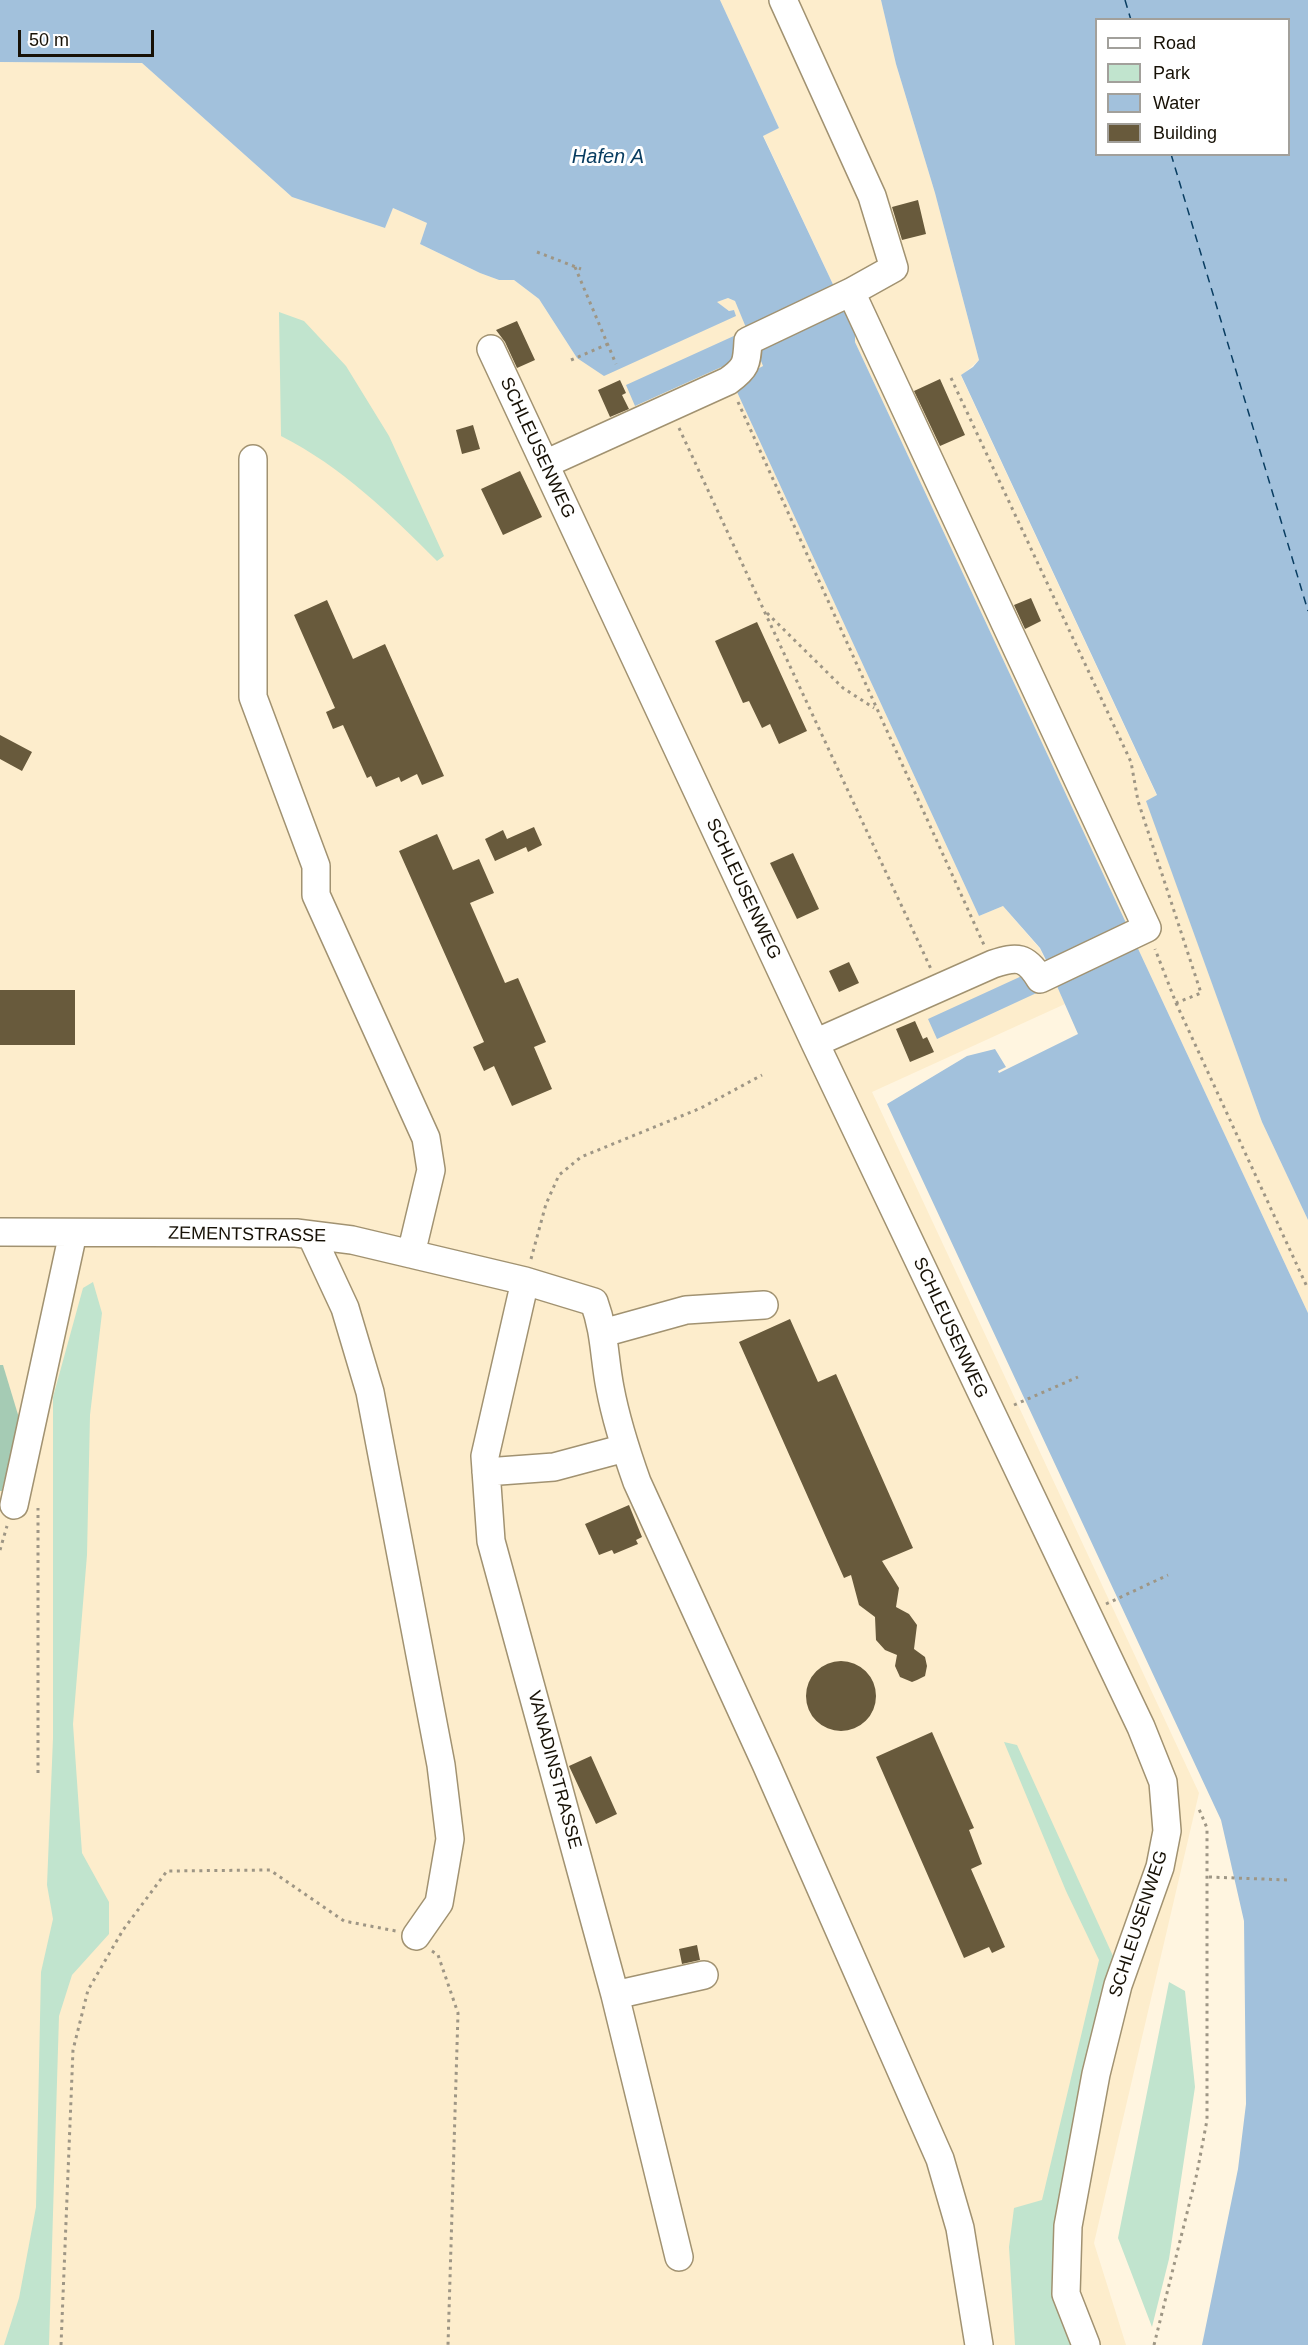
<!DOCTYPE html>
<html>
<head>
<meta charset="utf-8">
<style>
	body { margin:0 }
	#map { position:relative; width:1308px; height:2345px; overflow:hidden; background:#fff5e0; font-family:Helvetica,sans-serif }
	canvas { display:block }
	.legend { position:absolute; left:1095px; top:18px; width:195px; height:138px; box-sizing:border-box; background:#fff; border:2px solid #a2a09b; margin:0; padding:8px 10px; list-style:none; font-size:18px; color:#171106 }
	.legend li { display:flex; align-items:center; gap:12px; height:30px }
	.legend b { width:30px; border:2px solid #a2a09b }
	.scale { position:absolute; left:18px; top:30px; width:136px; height:27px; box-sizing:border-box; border:3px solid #171106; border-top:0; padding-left:8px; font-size:18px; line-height:21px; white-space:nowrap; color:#171106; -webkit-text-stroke:4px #fff; paint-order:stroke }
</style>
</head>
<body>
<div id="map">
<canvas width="1308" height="2345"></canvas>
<ul class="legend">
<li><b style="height:8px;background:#fff"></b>Road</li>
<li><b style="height:16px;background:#c1e4ce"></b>Park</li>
<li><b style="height:16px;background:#a2c1dc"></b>Water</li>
<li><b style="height:16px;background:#685a3c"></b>Building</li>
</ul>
<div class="scale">50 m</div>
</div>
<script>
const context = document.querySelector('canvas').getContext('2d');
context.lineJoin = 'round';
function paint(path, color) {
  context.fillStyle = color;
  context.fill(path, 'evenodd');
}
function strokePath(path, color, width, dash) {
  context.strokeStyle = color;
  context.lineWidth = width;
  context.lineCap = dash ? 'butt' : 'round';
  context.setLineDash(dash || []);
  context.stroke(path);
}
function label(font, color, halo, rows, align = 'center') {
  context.font = font + ' Helvetica,sans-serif';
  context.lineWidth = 6;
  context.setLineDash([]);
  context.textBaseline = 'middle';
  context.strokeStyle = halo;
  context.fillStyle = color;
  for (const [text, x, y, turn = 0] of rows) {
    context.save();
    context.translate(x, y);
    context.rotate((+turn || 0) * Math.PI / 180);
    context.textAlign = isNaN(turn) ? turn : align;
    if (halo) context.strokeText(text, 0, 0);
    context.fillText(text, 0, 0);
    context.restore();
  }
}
paint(new Path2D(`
	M720,0H881L896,64L935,193L979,360L961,376L1157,796L1147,802L1262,1122L1308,1220V1313L855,342V331L763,135L779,128Z
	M0,62L142,63L292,197L385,228L393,208L427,223L420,244L480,273L499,280H514L539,299L577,358L735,316L734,310L729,311L716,302L728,298L735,301L763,366L748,374L737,392L979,916L1003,906L1040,949L1065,1004L872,1092L1199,1793L1094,2243L1126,2345H0Z`), '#fdedcc');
paint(new Path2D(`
	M279,312L304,321L346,366L389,436L444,556L437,561C389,513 342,467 281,436Z
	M93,1282L102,1313L90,1415L87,1555L73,1724L82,1853L109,1902V1934L72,1975L59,2016L49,2345H4L19,2298L36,2207L41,1972L53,1919L47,1885L53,1738V1397L83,1288Z
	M1004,1742L1017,1745L1113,1956L1093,2034L1061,2202L1076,2345H1015L1009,2247L1014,2208L1042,2200L1099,1960L1066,1891Z
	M1169,1982L1185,1991L1195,2087L1169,2259L1152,2327L1118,2238Z`), '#c1e4ce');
paint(new Path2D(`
	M0,1365H3L19,1418L2,1491H0Z`), '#a5cbb4');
paint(new Path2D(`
	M0,0H720L779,128L763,136L855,331V342L1308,1313V2345H1202L1238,2169L1246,2104L1244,1921L1221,1820L887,1104L967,1056L995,1049L1006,1067L998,1071L999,1073L1078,1034L1056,984L937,1039L928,1019L1048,964L1040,948L1003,906L979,916L737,392L748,374L763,366L757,351L635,406L626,385L747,330L735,301L728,298L717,302L729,311L734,310L736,316L604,376L577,358L539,299L514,280H499L480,273L420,244L427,223L393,208L385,228L292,197L142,63L0,62Z
	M881,0H1308V1220L1262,1122L1146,801L1157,795L961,375L973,367L979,360L935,193L896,64ZM1096,20H1288V154H1096Z`), '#a2c1dc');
strokePath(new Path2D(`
	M1125,0L1131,20
	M1171,154L1308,611`), '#093d61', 1.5, [8, 6]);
paint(new Path2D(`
	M918,200L926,234L902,240L892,207Z
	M517,321L535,360L517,368L505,342L496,330Z
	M940,379L965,435L940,446L914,391Z
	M620,380L626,393L622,395L629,409L610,417L598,390Z
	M473,425L480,449L462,454L456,430Z
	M520,471L542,517L503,535L481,489Z
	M1031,598L1041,621L1025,629L1014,605Z
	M327,600L353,659L385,644L444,776L422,785L417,774L401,782L399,777L376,787L371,776L367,778L343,725L333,729L326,712L335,708L294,615Z
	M757,622L807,731L779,744L770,724L762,728L749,701L743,703L715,641Z
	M0,735L32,752L22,771L0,759Z
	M534,827L542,845L528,852L526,847L495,861L485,839L503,830L507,839Z
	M437,834L453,870L479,859L494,893L470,903L505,983L518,978L546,1042L534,1047L552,1089L512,1106L494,1066L484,1071L473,1047L484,1042L399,851Z
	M793,853L819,909L797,919L770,863Z
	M849,962L859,983L839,992L829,971Z
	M0,990H75V1045H0Z
	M915,1021L923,1039L927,1037L934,1052L910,1062L896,1029Z
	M790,1319L818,1382L836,1374L913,1548L882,1561L899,1588L896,1607L909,1614L917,1625L914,1649L925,1657L927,1666L925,1676L917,1680L912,1682L900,1677L895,1666L897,1655L885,1650L876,1640L875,1617L859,1605L851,1575L844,1578L739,1342Z
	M629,1505L642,1537L636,1540L638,1544L614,1554L612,1550L599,1555L585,1524Z
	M806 1696a35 35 0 1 1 70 0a35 35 0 1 1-70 0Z
	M932,1732L974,1828L969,1830L982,1864L971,1869L1005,1947L992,1953L989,1947L964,1958L876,1757Z
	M591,1756L617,1814L596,1824L569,1766Z
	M697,1945L700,1960L682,1964L679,1949Z`), '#685a3c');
const minor = new Path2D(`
	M491,349L815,1043L1141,1727L1163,1782L1167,1831L1160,1867L1118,1985L1096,2074L1068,2226L1066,2294L1086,2345
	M253,459V697L316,866V895L426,1138L431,1170L411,1254
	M545,464L728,381C746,368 747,364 748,341L851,292L894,268L872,196L783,0
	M815,1043L993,964C1017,956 1026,956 1040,979L1147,928L851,292
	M0,1232L296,1233L352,1240L525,1281L594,1302C605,1332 604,1357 610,1388C616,1420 626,1451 637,1482L766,1764L940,2159L960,2228L979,2345
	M311,1235L345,1308L370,1392L441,1765L450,1839L439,1903L416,1936
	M525,1281L485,1456L491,1541L615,1995L679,2257
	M603,1333L686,1310L764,1305
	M486,1472L554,1467L625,1448
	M14,1505L73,1233
	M615,1995L704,1975`);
strokePath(minor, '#a19271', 30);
strokePath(new Path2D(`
	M537,252L581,269
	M575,267L616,364
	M571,360L608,344
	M951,378L1131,762L1138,801L1201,993L1176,1003L1155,949
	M738,402L984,945
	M679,428L931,969
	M767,613L843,688L874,708
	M1176,1003L1308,1289
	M531,1259L546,1204L559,1175L581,1157L701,1108L762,1075
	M1014,1405L1078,1377
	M0,1550L7,1526
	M1106,1604L1168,1575
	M38,1773V1508
	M1209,1877L1288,1880
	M432,1951L438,1955L458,2013L448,2345
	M61,2345L73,2050L88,1990L123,1930L167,1871L270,1870L344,1921L396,1931
	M1154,2345L1197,2173L1207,2120V1828L1199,1809`), '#9e9685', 3, [3, 4.5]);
strokePath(minor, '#fff', 27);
label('18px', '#171106', '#fff', [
	["SCHLEUSENWEG",537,448,65],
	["SCHLEUSENWEG",743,889,65],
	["ZEMENTSTRASSE",247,1235,1],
	["SCHLEUSENWEG",950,1328,65],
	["VANADINSTRASSE",554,1770,75],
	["SCHLEUSENWEG",1139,1924,-72]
]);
label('italic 20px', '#093d61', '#fff', [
	["Hafen A",608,157]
]);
</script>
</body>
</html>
